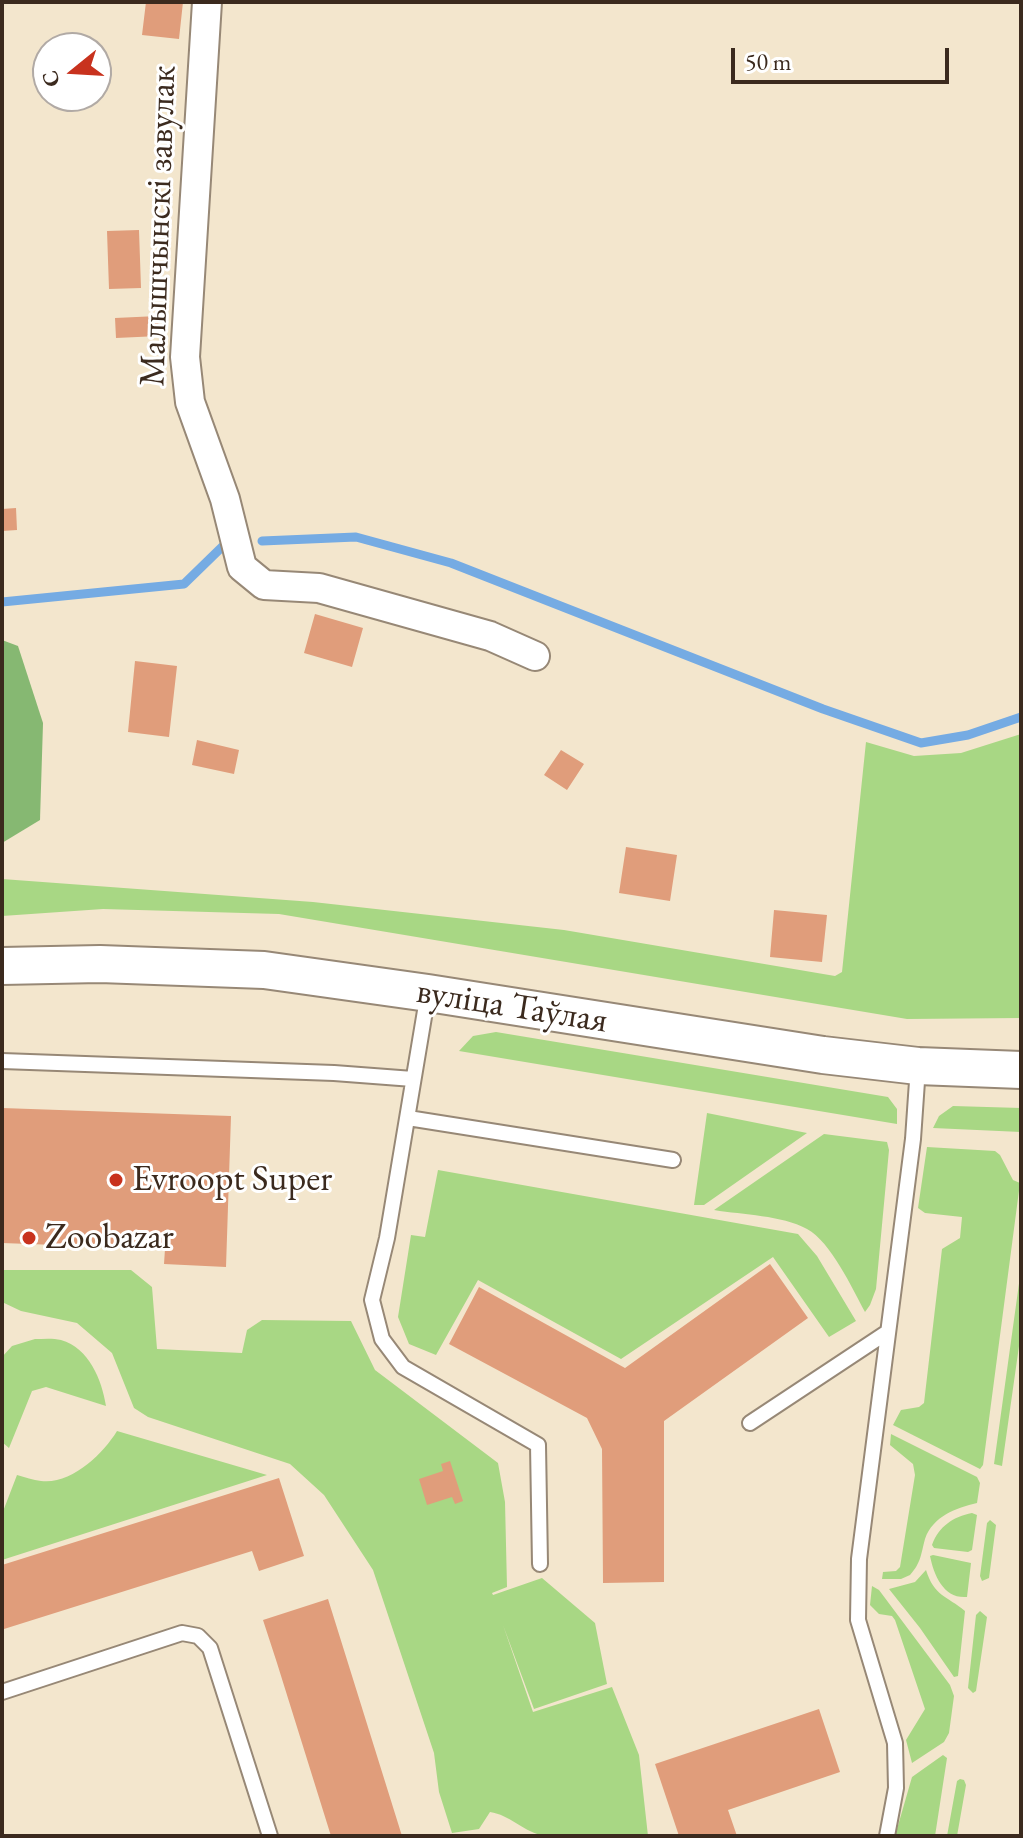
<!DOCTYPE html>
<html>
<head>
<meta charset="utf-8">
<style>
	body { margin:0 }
	#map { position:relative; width:1023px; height:1838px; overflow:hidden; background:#f3e6cd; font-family:"EB Garamond",serif }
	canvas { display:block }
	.frame { position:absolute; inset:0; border:4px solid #3b2a1e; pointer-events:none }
	.north { position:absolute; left:32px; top:32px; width:80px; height:80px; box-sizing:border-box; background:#fff; border:2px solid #b1aaa5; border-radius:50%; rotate:252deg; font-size:22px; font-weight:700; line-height:32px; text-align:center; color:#3b2a1e }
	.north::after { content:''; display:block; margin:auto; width:28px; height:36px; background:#c8321e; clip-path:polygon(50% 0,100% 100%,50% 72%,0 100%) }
	.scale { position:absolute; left:731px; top:48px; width:218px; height:36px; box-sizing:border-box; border:4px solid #3b2a1e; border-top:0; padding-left:10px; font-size:24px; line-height:28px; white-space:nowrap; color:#3b2a1e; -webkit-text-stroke:6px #fff; paint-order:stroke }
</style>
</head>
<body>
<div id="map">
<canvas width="1023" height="1838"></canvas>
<div class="frame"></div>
<div class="north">С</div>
<div class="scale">50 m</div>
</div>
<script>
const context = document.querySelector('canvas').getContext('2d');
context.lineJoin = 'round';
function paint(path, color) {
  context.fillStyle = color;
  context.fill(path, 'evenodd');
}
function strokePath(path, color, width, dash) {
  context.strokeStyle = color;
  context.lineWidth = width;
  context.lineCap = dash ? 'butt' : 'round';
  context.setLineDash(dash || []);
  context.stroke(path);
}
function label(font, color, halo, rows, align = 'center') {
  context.font = font + ' "EB Garamond",serif';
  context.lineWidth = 6;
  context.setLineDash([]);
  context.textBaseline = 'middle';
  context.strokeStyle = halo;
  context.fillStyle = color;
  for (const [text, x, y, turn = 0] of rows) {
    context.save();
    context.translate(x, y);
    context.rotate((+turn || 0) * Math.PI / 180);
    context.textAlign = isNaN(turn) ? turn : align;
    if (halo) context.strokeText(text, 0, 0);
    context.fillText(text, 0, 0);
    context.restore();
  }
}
paint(new Path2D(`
	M1021,734V1018L907,1019L279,914L103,909L2,916V879L313,902L564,930L835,976L842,972L866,742L914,756L961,753Z
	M496,1032L888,1097L897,1109V1124L459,1051L473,1036Z
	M953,1106L1021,1108V1132L933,1128L939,1116Z
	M707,1113L807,1133L704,1205H694Z
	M824,1134L887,1142L889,1150L876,1289L870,1305L865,1312C852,1288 831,1242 807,1229C781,1215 744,1215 714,1210Z
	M927,1147L995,1151L1000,1155L1013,1180L1020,1183L983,1465L980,1469L893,1425L901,1410L919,1407L924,1403L942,1249L960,1238L962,1217L925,1213L918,1208Z
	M438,1170L798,1234L817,1256L856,1321L829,1337L773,1257L621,1359L478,1280L436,1355L409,1344L398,1317L411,1235L425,1237Z
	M1021,1269V1332L1002,1466L994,1464Z
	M2,1270H131L152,1287L157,1349L242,1353L247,1330L262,1320L351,1321L375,1370L498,1463L505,1502L507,1587L492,1593L493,1595L542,1578L595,1623L607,1684L534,1709L503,1625L533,1712L612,1687L639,1755L648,1836C620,1836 565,1838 541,1835C521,1830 510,1815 490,1812L479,1829L452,1833L439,1792L434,1753L373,1570L324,1495L290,1464L148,1417L134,1408L112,1353L77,1323L21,1311L2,1302Z
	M35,1339C43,1339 53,1338 61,1340C89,1348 102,1380 106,1406L46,1387L32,1391L9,1448L2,1442V1357L12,1346Z
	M117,1431L267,1475L2,1560V1514L17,1475C25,1477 33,1480 41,1481C71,1485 103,1454 117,1431Z
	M891,1434L977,1477L980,1483L977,1503C956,1508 933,1516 925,1539C921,1554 921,1563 910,1575L901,1579H882L883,1572L896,1571L900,1567L915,1475L913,1464L890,1445Z
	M972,1513L977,1515L972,1550L968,1552L934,1548L932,1545C939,1526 953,1517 972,1513Z
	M990,1520L996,1525L989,1578L982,1581L980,1576L987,1523Z
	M933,1555L971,1563L967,1597C944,1599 934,1576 930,1556Z
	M926,1570C934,1596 947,1596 965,1611L958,1676L954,1677L920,1628L889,1589L915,1582Z
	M872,1586L879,1590L950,1685L954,1696L949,1733L944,1742L912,1763L906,1740L925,1709L895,1620L892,1616L879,1614L870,1605Z
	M980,1611L987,1617L976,1691L973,1693L968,1688L976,1615Z
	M943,1755L947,1758L935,1836H895L912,1777Z
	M960,1779L964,1780L966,1785L957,1836H947L957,1781Z`), '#a8d784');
paint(new Path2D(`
	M2,640L18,646L43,723L40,820L2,843Z`), '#86b872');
strokePath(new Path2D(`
	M262,541L356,537L451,563L823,709L921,743L968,735L1021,717
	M2,602L184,584L222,547`), '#75abe3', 9);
paint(new Path2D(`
	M146,2H183L179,39L142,35Z
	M139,230L141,288L109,289L107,231Z
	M158,316L159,336L116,338L115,318Z
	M16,508L17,530L2,531V509Z
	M315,614L363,628L352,667L304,653Z
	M135,661L177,666L169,737L128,732Z
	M197,740L239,750L234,774L192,765Z
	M561,750L584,764L567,790L544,775Z
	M626,847L677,855L670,901L619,893Z
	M774,910L827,915L822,962L770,957Z
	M2,1108L231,1116L226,1267L164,1264L165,1249L2,1243Z
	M770,1264L808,1318L664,1421V1582L603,1583L602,1449L587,1418L449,1344L479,1287L625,1368Z
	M450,1461L463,1501L455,1504L452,1497L427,1505L419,1479L443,1471L441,1464Z
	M279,1478L304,1556L259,1571L252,1551L4,1629L2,1565Z
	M328,1599L402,1836H331L277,1663L263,1620Z
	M819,1709L840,1772L728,1810L737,1836H679L655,1764Z`), '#e09d7b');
const service = new Path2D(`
	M428,993L387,1238L372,1300L382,1339L403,1367L538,1445L540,1564
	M2,1061L334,1073L413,1079
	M408,1118L673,1160
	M750,1423L886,1333
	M2,1692L182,1633L198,1636L210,1648L270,1836
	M887,1836L896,1788L895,1743L858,1620L859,1559L913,1139L918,1067`);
const minor = new Path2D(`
	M207,2L185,357L190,402L225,499L242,567L264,585L319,588L490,636L535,656`);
const tertiary = new Path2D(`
	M2,966L100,964L264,970L428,993L823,1055L918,1066L1021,1070`);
strokePath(service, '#978876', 18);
strokePath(minor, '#978876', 32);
strokePath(tertiary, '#978876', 40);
strokePath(service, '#fff', 14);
strokePath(minor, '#fff', 28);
strokePath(tertiary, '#fff', 36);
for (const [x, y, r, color] of [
	[116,1180,8,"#c8321e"],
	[29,1238,8,"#c8321e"]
]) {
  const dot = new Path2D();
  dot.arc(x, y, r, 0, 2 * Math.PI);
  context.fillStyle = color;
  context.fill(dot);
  strokePath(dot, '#fff', 3);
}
label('36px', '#3b2a1e', '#fff', [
	["Малышчынскі завулак",159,226,-88],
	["вуліца Таўлая",512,1007,9]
]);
label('36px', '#3b2a1e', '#fff', [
	["Evroopt Super",132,1180],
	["Zoobazar",45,1238]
], 'left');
</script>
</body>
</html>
